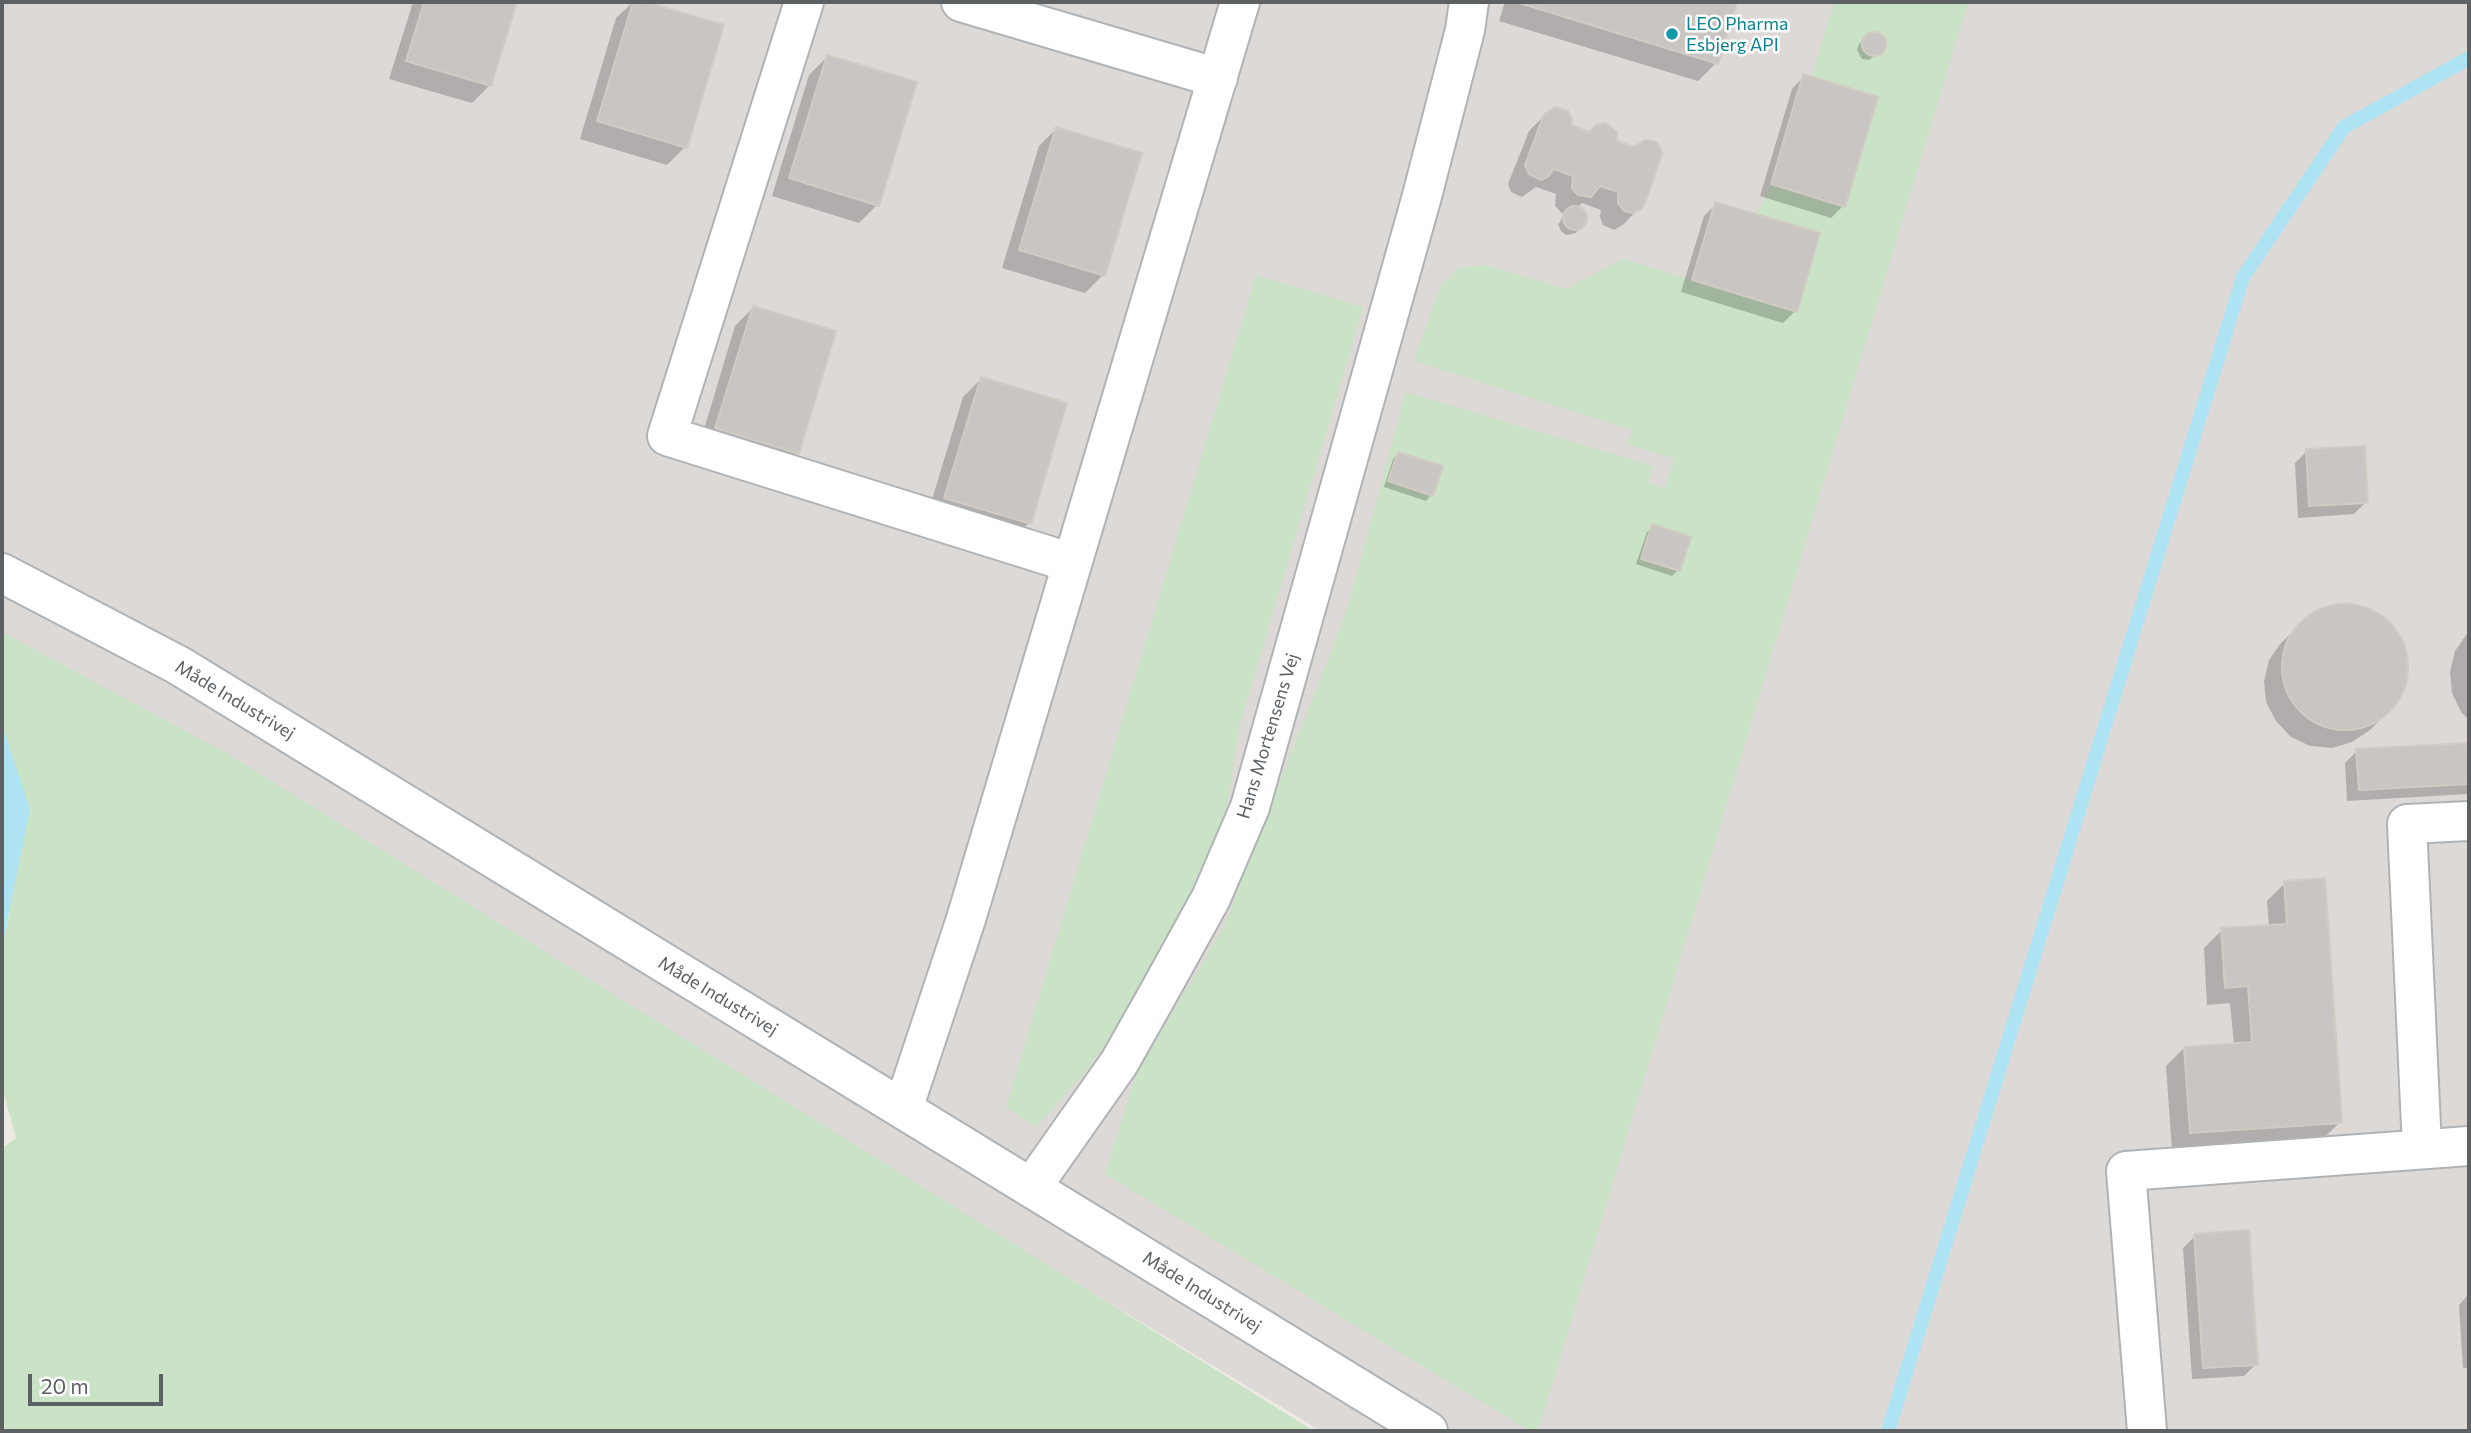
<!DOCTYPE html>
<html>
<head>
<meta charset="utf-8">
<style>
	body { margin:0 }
	#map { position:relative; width:2471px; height:1433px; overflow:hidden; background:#edeae5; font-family:Commissioner,sans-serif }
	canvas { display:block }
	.frame { position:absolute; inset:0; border:4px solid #5d6164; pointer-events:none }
	.scale { position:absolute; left:28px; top:1374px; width:135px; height:32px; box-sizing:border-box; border:4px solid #5d6164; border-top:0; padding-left:9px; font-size:21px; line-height:24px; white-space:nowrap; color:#5d6164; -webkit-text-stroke:5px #fff; paint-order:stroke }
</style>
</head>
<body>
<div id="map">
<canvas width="2471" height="1433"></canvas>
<div class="frame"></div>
<div class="scale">20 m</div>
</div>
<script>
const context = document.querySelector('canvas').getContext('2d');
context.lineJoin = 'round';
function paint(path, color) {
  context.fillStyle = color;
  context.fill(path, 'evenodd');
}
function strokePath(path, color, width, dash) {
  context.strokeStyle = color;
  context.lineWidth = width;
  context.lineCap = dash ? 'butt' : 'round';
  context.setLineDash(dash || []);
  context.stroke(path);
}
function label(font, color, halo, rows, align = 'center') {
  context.font = font + ' Commissioner,sans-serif';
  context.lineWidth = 5;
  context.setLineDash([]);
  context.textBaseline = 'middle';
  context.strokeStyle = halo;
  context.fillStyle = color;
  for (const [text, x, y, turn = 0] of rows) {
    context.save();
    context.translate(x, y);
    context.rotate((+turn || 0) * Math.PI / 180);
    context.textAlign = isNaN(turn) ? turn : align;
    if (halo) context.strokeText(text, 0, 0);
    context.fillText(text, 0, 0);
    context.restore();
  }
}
paint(new Path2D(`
	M2,2H2469V1431H1321L114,701L2,638Z`), '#dcd9d7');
paint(new Path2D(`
	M1834,2H1968L1538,1431H1530L1105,1174L1136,1074L1224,927L1238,891L1250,848L1268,812L1335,642L1352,592L1406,392L1653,466L1648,483L1664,489L1674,459L1627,444L1632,430L1414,361L1440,287L1458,268L1484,265L1566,289L1623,259L1797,312L1820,234L1757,214L1771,184L1845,206L1877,97L1812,76Z
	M1256,275L1363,307L1239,727L1223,834L1152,975L1085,1072L1036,1127L1006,1107Z
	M2,632L228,754L1314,1431H2V1148L16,1138L2,1087V947L9,915L2,730Z`), '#cae2c5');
paint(new Path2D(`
	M3,729L30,809L2,947V730Z`), '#aee3f4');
paint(new Path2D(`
	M413,2H515L490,85L472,103L389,79Z
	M633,2H640L722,27L685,147L667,165L580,139L616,18Z
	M1505,2H1735L1716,63L1698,81L1499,21Z
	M1872,33L1882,36L1885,42L1884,49L1869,60L1862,59L1857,50L1859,44Z
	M827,57L877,205L859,223L772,196L809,75Z
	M1804,76L1843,206L1831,218L1760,196L1792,89Z
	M1548,112L1570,126L1616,142L1642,205L1624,224L1614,230L1603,225L1600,217L1601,210L1582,203L1576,209L1582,211L1586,220L1576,233L1566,235L1561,231L1558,225L1564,215L1555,206L1556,194L1536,187L1522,197L1511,192L1508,184L1529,131Z
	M1057,128L1103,275L1085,293L1002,268L1039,146Z
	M1716,204L1795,311L1783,323L1681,292L1704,216Z
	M753,308L797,453L779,471L699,446L735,326Z
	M981,379L1029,523L1011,541L927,516L963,397Z
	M2307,451L2366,502L2354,514L2298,518L2295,463Z
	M1398,454L1431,495L1426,501L1384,487L1393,459Z
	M1653,526L1678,570L1672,576L1636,564L1647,532Z
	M2349,605L2368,609L2384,618L2397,632L2405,651L2407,673L2401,694L2389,711L2370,730L2352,742L2332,748L2310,746L2291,737L2276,721L2266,702L2264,681L2269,660L2280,644L2313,613L2330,606Z
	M2469,631V720L2461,712L2452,693L2450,672L2455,651Z
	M2469,745V794L2347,801L2345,763L2357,751Z
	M2285,883L2340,1122L2322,1140L2172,1150L2166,1066L2184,1048L2234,1045L2230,1003L2207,1005L2204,948L2222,930L2269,927L2267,901Z
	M2195,1236L2256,1364L2244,1376L2192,1379L2183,1248Z
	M2469,1294V1368H2463L2459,1305Z`), '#0003');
strokePath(new Path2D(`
	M1888,1431L2243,277L2344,127L2469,58`), '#aee3f4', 14);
const building = new Path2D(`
	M424,2H517L491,86L406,61Z
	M633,2H646L724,25L687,148L597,121Z
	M1516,2H1737L1718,64Z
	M1862 44a12 12 0 1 1 24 0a12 12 0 1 1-24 0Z
	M827,55L917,82L879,206L789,178Z
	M1803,74L1878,97L1845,207L1771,184Z
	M1555,107L1568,111L1572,119L1571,125L1590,132L1596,125L1606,123L1617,132V141L1634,147L1645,140L1654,141L1658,144L1662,152L1661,157L1644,206L1641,209L1633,213L1624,211L1618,203V192L1600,186L1591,197L1578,195L1572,188L1573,176L1554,169L1549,176L1541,180L1529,174L1525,165L1544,114Z
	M1056,127L1142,153L1105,276L1019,250Z
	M1715,202L1820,233L1797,312L1692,280Z
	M1563 218a12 12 0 1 1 24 0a12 12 0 1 1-24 0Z
	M753,306L836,331L799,454L715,428Z
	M981,377L1067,403L1031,524L944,498Z
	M2365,446L2368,503L2309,506L2306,449Z
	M1398,452L1443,466L1433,496L1388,481Z
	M1652,524L1691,537L1680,571L1641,559Z
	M2282 667a63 63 0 1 1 126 0a63 63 0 1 1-126 0Z
	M2469,743V784L2359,790L2356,749Z
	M2325,878L2342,1123L2190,1133L2184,1047L2252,1042L2248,986L2225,988L2221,928L2287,924L2284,881Z
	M2249,1230L2258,1365L2203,1368L2194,1234Z`);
paint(building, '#c9c5c2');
strokePath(building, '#d1cbc4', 2);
const minor = new Path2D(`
	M804,2L667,436L1072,563
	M961,2L1218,78
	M2,573L178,665L1428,1431
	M903,1109L966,919L1240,2
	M2422,1148L2407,824L2469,821
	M1031,1188L1119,1063L1158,994L1211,898L1250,807L1422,196L1465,30L1469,2
	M2147,1431L2126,1171L2469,1146`);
strokePath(minor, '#b0b3b6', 42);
strokePath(minor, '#fff', 38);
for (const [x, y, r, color] of [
	[1672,34,7,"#0f9aa8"]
]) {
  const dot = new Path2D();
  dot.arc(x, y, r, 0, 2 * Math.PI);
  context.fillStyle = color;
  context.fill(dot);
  strokePath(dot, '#fff', 2.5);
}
label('18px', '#0d838f', '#fff', [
	["LEO Pharma",1686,24],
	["Esbjerg API",1686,45]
], 'left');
label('18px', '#5d6164', '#fff', [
	["Måde Industrivej",235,700,31],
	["Hans Mortensens Vej",1268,736,-73],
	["Måde Industrivej",718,996,31],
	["Måde Industrivej",1202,1292,32]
]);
</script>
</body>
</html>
